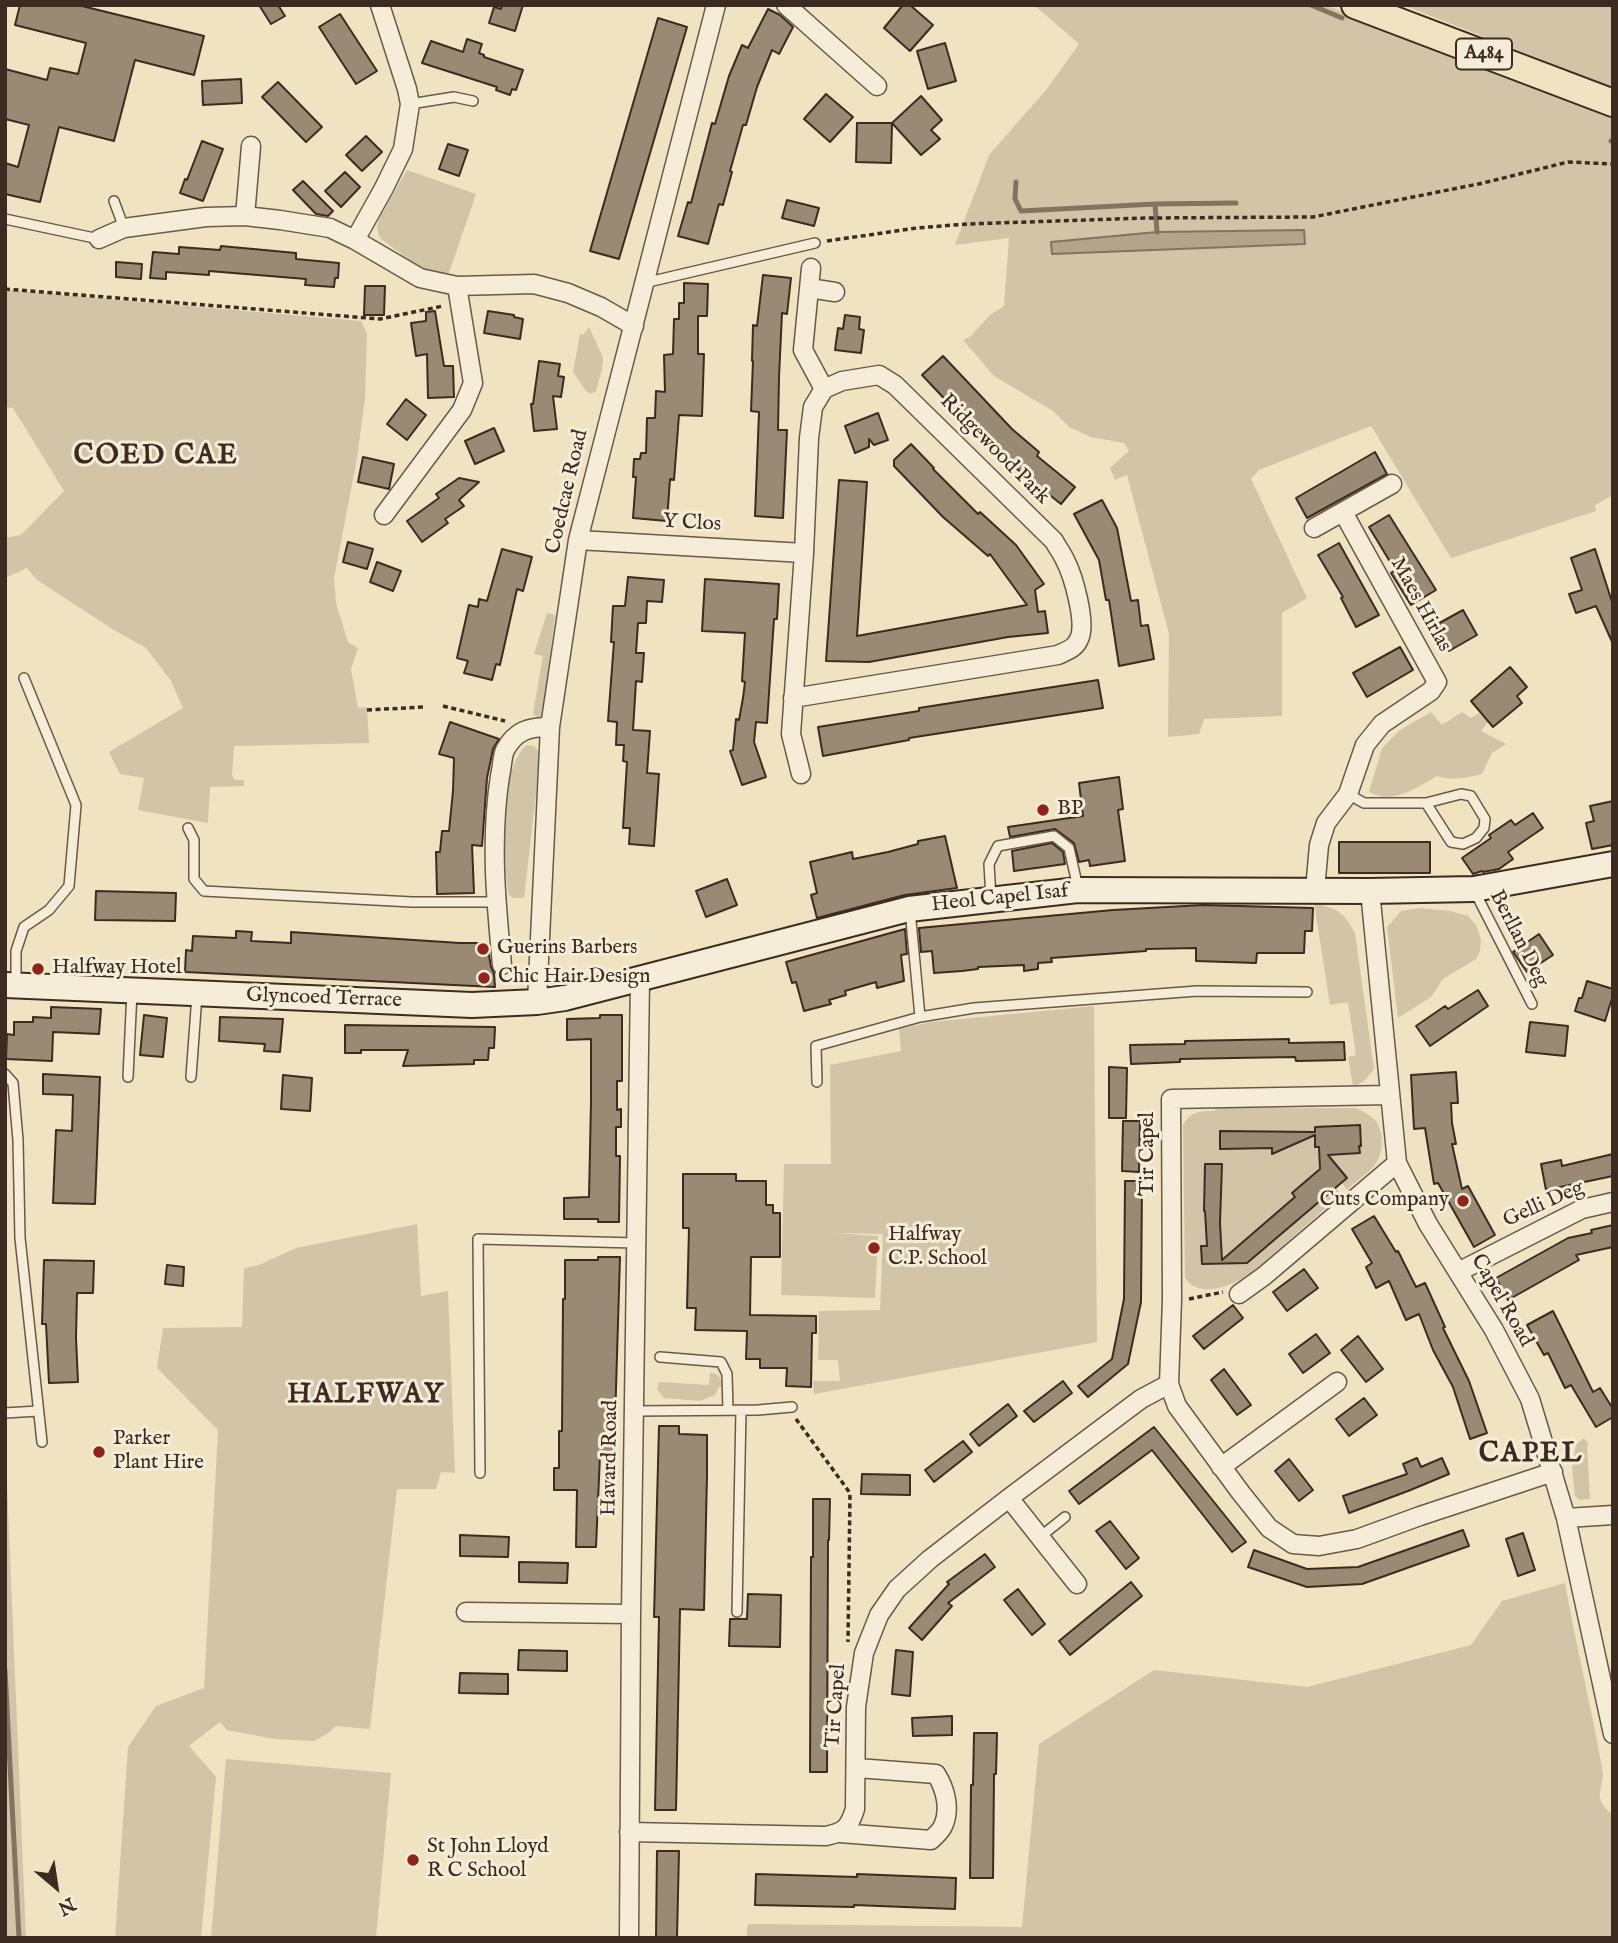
<!DOCTYPE html>
<html>
<head>
<meta charset="utf-8">
<style>
	body { margin:0 }
	#map { position:relative; width:1618px; height:1943px; overflow:hidden; background:#f0e3c1; font-family:"IM FELL English",serif }
	canvas { display:block }
	.frame { position:absolute; inset:0; border:7px solid #3d2a20; pointer-events:none }
	.north { position:absolute; left:21px; top:1852px; width:70px; height:70px; -webkit-text-stroke:5px #f5edd7; paint-order:stroke; rotate:151deg; font-size:19px; font-weight:700; line-height:28px; text-align:center; color:#3d2a20 }
	.north::after { content:''; display:block; margin:auto; width:24px; height:32px; background:#3d2a20; clip-path:polygon(50% 0,100% 100%,50% 72%,0 100%) }
</style>
</head>
<body>
<div id="map">
<canvas width="1618" height="1943"></canvas>
<div class="frame"></div>
<div class="north">N</div>
</div>
<script>
const context = document.querySelector('canvas').getContext('2d');
context.lineJoin = 'round';
function paint(path, color) {
  context.fillStyle = color;
  context.fill(path, 'evenodd');
}
function strokePath(path, color, width, dash) {
  context.strokeStyle = color;
  context.lineWidth = width;
  context.lineCap = dash ? 'butt' : 'round';
  context.setLineDash(dash || []);
  context.stroke(path);
}
function label(font, color, halo, rows, align = 'center') {
  context.font = font + ' "IM FELL English",serif';
  context.lineWidth = 6;
  context.setLineDash([]);
  context.textBaseline = 'middle';
  context.strokeStyle = halo;
  context.fillStyle = color;
  for (const [text, x, y, turn = 0] of rows) {
    context.save();
    context.translate(x, y);
    context.rotate((+turn || 0) * Math.PI / 180);
    context.textAlign = isNaN(turn) ? turn : align;
    if (halo) context.strokeText(text, 0, 0);
    context.fillText(text, 0, 0);
    context.restore();
  }
}
paint(new Path2D(`
	M1034,5H1325L1528,82L1613,117V495L1595,505L1596,511L1451,558L1371,426L1259,470L1251,479L1307,598L1282,613V716L1204,719L1199,734L1168,737L1169,634L1127,475L1115,480L1110,468L1129,451L1124,443L1091,437L1069,427L1053,411L994,376L963,340L970,337L990,315L1004,306L1009,238L955,245L989,155L1046,90L1079,44Z
	M1403,5H1613V87L1599,82Z
	M407,170L476,194L449,273H430L419,267L380,238L377,228L379,219Z
	M5,290L361,321L367,334L365,398L357,458L334,578L336,603L348,642L358,648L351,669L358,708L367,707L369,743L234,746L232,776L235,780H244V786L210,787L208,823L138,810L144,778L120,774L109,752L183,708L171,681L146,648L114,630L37,580L27,568L5,578V538L21,535L64,491L13,408L5,407Z
	M589,327L603,357L602,369L596,391L591,394L586,391L573,372L580,334L583,335Z
	M547,613L555,615L543,715L537,718L533,713L543,656L534,654Z
	M1431,712L1442,725L1462,712L1471,718L1479,713L1488,722L1481,731L1506,744L1492,753L1482,774C1466,778 1453,781 1437,776C1416,788 1393,805 1369,792L1382,748L1400,730Z
	M527,745L534,746L538,751L540,760L524,898H513L509,895C503,861 498,768 527,745Z
	M1314,903C1339,910 1342,910 1355,933L1374,1069C1368,1077 1363,1084 1353,1086L1348,1057L1356,1055L1348,1002L1330,1005Z
	M1419,908L1450,911L1468,916L1476,925L1481,939L1480,951L1476,959L1443,979L1431,997L1398,1018L1387,927L1401,911Z
	M1094,1006L1097,1342L814,1394L813,1381H840L838,1360H818L819,1311L880,1310L883,1234L834,1233L878,1236L875,1298L781,1295L784,1164H831L830,1065L901,1051L899,1029L931,1022Z
	M1215,1108H1356C1363,1111 1370,1115 1375,1120C1385,1133 1384,1156 1373,1167C1365,1176 1355,1182 1347,1190L1342,1183L1347,1178L1337,1167L1336,1188L1341,1195C1323,1211 1305,1226 1287,1242C1272,1255 1257,1270 1240,1280C1222,1289 1197,1296 1185,1278L1183,1125C1190,1111 1201,1111 1215,1111ZM1360,1125L1361,1146H1359V1153L1319,1154V1147H1315V1127Z
	M417,1224L421,1296L448,1291L455,1473L441,1472L436,1489H397L370,1729L336,1726L327,1734L314,1741L274,1739L227,1730L220,1722L189,1746L216,1777L201,1938H115L128,1747L156,1706L204,1688L218,1430L157,1368L163,1328L242,1327L244,1268L259,1265L296,1248Z
	M710,1372L718,1375L721,1381L722,1387H719L715,1395L700,1401L664,1398L657,1389L659,1382L709,1385Z
	M5,1436L26,1938H5Z
	M1584,1438L1589,1444L1587,1446L1590,1499L1580,1500L1575,1496L1572,1468L1576,1444Z
	M1565,1583C1576,1645 1591,1706 1602,1768C1606,1791 1589,1795 1613,1815V1938H747V1925L753,1924L1022,1927L1039,1744L1154,1670L1307,1687L1471,1645L1502,1601Z
	M226,1759L391,1773L376,1938H211Z`), '#d2c4a6');
const water = new Path2D(`
	M1304,230L1305,244L1052,254L1051,242L1157,232Z`);
paint(water, '#b3a48a');
strokePath(water, '#847360', 2);
strokePath(new Path2D(`
	M1311,5L1342,18
	M1611,141H1613
	M1016,182L1015,199L1021,211L1155,204L1236,203
	M1155,204L1157,232
	M5,1670L19,1938`), '#847360', 5);
const building = new Path2D(`
	M20,5H78L204,36L194,75L135,60L114,141L59,127L40,202L5,194V163L18,167L29,125L5,119V69L47,80L50,68L78,74L86,43L15,25Z
	M259,5H278L285,16L271,24Z
	M502,5H523L515,31L489,23L494,7L501,9Z
	M903,5H910L933,25L910,51L884,28Z
	M768,9L780,15L793,27L779,54L772,50L757,87L746,125H743L730,171L732,172L723,205L719,204L708,244L678,236L688,202L691,203L712,123L715,124L729,76L742,45L748,48Z
	M340,14L377,71L356,84L319,27Z
	M658,18L687,27L619,259L590,251Z
	M467,39L482,44L479,53L484,55V57L523,70L516,90L512,89L510,95L496,90L497,87L422,63L431,41L463,52Z
	M945,43L956,81L928,89L917,51Z
	M241,79L242,103L203,105L202,81Z
	M278,82L322,127L306,142L262,97Z
	M826,94L853,117L830,142L804,119Z
	M921,96L942,120L931,130L940,139L921,155L892,123Z
	M857,123H892L891,163L856,162Z
	M366,136L382,152L362,171L346,155Z
	M202,141L223,149L203,201L180,193L185,179L187,180Z
	M448,144L468,150L459,176L439,169Z
	M345,172L360,187L341,207L325,191Z
	M303,181L333,211L328,216L316,214L293,190Z
	M787,200L819,208L814,226L782,218Z
	M221,246L296,253V259L339,263L338,278H335L334,287L305,285L306,279L209,271V275L166,272V279L150,278L153,252L179,254V247L220,250Z
	M116,262L142,264L141,279L116,277Z
	M763,275L791,278L787,314L782,313L779,377L778,430H787L783,518L755,516L759,412L751,411L753,361H752L753,325L757,326Z
	M684,283L708,284L707,316H698V354H704L702,416L679,415L674,480L670,479L667,521L633,518L636,477H633L634,459H640L641,453H646L647,418H655L656,391L665,392L664,355L673,354L674,319H679V303H684Z
	M365,286H385L384,315H364Z
	M435,311L444,366H453L454,397L428,398L427,354L416,356L411,323L426,321V312Z
	M488,311L514,315V317L523,319L520,339L484,333Z
	M845,315L860,317L859,329L864,330L861,353L835,350L838,328L843,329Z
	M943,356L1012,429L1039,452L1037,456L1075,487L1061,504L993,450L922,375Z
	M539,361L560,364L558,376L564,377L561,397L553,396L557,429L534,431L531,404H533Z
	M406,399L426,415L407,440L387,424Z
	M878,413L888,440L874,445L869,439V447L855,453L845,426Z
	M494,428L504,451L475,464L465,441Z
	M911,444L934,468L933,469L978,514L980,512L1016,545L1044,584L1035,590L1038,612L1045,611L1048,633L1008,637L869,662L826,661L839,480L867,482L857,636L1027,605L990,554L988,556L943,517L894,466V460Z
	M1375,452L1387,474L1307,518L1296,498Z
	M363,457L394,464L389,489L358,482Z
	M459,478L479,482L459,500L464,506L445,519L448,523L422,542L407,521L439,498L436,494Z
	M1102,500L1117,528L1131,601L1138,600L1141,626L1148,625L1154,659L1119,666L1109,600H1106L1099,560L1074,514Z
	M1389,515L1436,590L1411,605L1391,573L1395,570L1369,527Z
	M348,542L373,549L367,569L343,562Z
	M1339,543L1379,615L1356,627L1341,598L1343,597L1318,555Z
	M502,549L532,557L523,591L517,589L500,665L496,664L492,680L464,673L468,661L457,658L469,605L478,607L479,599L487,601Z
	M1595,549L1613,605V644L1596,606L1576,613L1569,594L1582,590L1571,558Z
	M377,562L401,571L393,591L370,582Z
	M628,577L664,580L662,602L647,601L646,623H638L636,653H644L642,682L636,681L633,730L650,731L647,773L659,774L654,846L629,844L630,828H623L627,762L623,761L624,745H616L617,722L608,721L614,642H611L613,606H625Z
	M705,579L779,584L777,619H774L767,723L756,722L754,742L766,777L742,785L730,751L733,750L736,719L739,720L743,698L745,682L742,681L745,633L702,631Z
	M1463,610L1477,635L1449,651L1434,626Z
	M1400,647L1413,670L1367,697L1353,673Z
	M1510,667L1527,687L1517,696L1522,703L1493,727L1471,701Z
	M1098,680L1103,708L909,738V740L823,756L818,727L919,711V708Z
	M450,722L499,739L493,749L487,778L482,846L472,845L474,893L437,894L436,852H440L442,831H449L453,791L454,758L439,754Z
	M1119,777L1123,809L1118,810L1125,861L1090,866L1089,860L1079,862L1074,843L1055,829L1010,837L1008,827L1083,816L1079,783Z
	M1613,801V845L1592,849L1586,823L1594,821L1590,806Z
	M1533,813L1543,828L1508,852L1513,859L1499,869L1483,872L1482,871L1473,874L1462,858L1491,838L1489,835L1511,820L1515,825Z
	M945,836L957,888L905,895L817,918L811,895L817,893L810,862L852,852L853,859L888,852L918,844V841Z
	M1339,842H1430V873H1339Z
	M1052,843L1063,852L1065,864L1014,871L1012,851Z
	M727,879L737,905L706,917L696,891Z
	M96,891L176,893L175,921L95,920Z
	M1203,905L1313,908L1312,931H1305L1304,953H1257L1256,963L1196,961V948L1146,949V951L1051,958L1052,962L1038,963V969L1024,971V965L978,967V969L962,971L934,973L932,951L921,952L919,928L1113,910Z
	M905,929L907,954L901,955L904,981L877,988L876,982L845,991L846,995L829,1000L831,1004L804,1011L796,982L792,983L786,962Z
	M236,931L252,932L251,941L291,943V932L460,943H487L491,967L494,973L495,987L185,972L186,950L192,951L193,936L236,938Z
	M1539,934L1553,955L1527,972L1513,952Z
	M1587,981L1613,989V995L1605,1021L1575,1011L1579,998H1582Z
	M1478,990L1488,1006L1430,1046L1416,1026L1445,1006L1448,1009Z
	M51,1007L101,1009L99,1034L53,1032L52,1061L6,1059L7,1034L14,1035V1022H33V1017L51,1018Z
	M144,1015L167,1018L163,1057L140,1055Z
	M600,1015H622V1081H617V1110L621,1109V1127H616V1156H620L619,1222H598V1219H564V1198L589,1197L591,1102V1039L567,1040V1019L600,1018Z
	M220,1017L283,1019L280,1052L264,1051L265,1044L219,1041Z
	M1530,1022L1568,1026L1565,1056L1526,1052Z
	M345,1025L495,1027L494,1048H489L488,1060H474V1064L403,1066L408,1050H361V1053H345Z
	M1289,1039V1043L1344,1042L1345,1060L1296,1061L1295,1057L1233,1058L1180,1059V1062L1131,1064L1130,1045L1185,1044V1041Z
	M1109,1067L1127,1068L1126,1118H1109Z
	M1456,1072L1458,1103H1451L1452,1123L1456,1144H1452L1462,1189L1468,1186L1495,1235L1474,1247L1438,1183L1434,1184L1425,1128L1414,1129L1411,1075Z
	M43,1074L100,1077L95,1204L53,1203L56,1130L72,1131L73,1095L43,1094Z
	M283,1075L312,1078L310,1111L281,1109Z
	M1123,1121H1140L1139,1172L1122,1171Z
	M1360,1125L1361,1146H1359L1360,1153L1328,1155L1347,1178L1247,1263L1202,1264L1201,1246H1207L1205,1211H1204L1205,1164H1222L1220,1223L1222,1260L1295,1197L1292,1193L1320,1169L1319,1147H1315V1135L1272,1154V1148L1220,1149V1131L1315,1132V1127Z
	M1613,1154V1176L1546,1190L1541,1164L1561,1160L1562,1166Z
	M683,1174H736V1181H766V1205H773V1213H780V1257H751L750,1315L816,1316V1333H812L811,1387L786,1386L787,1368H760V1359H746L747,1331L695,1330L696,1308H687L689,1228H683Z
	M1125,1181H1142L1141,1302L1128,1364L1088,1397L1078,1386L1112,1359L1124,1299Z
	M1374,1216L1396,1252L1398,1251L1416,1287L1425,1283L1445,1327L1443,1328L1469,1381L1487,1433L1470,1439L1453,1387L1433,1350L1419,1314L1406,1320L1389,1281L1376,1288L1366,1267L1372,1263L1352,1229Z
	M1613,1225V1247L1576,1255L1579,1260L1508,1300L1496,1278L1568,1238L1592,1233L1591,1230Z
	M598,1257H620L614,1454L600,1455L596,1547H576L577,1490H554V1468H559V1431H562L563,1299H565V1260H598Z
	M44,1260L94,1261L93,1293H77L76,1338L78,1382L49,1383L46,1324H42Z
	M167,1265L184,1267L183,1286L165,1284Z
	M1304,1269L1318,1288L1287,1311L1273,1292Z
	M1233,1305L1243,1318L1204,1349L1193,1336Z
	M1553,1311L1593,1392L1600,1388L1613,1409V1417L1596,1427L1571,1385L1565,1388L1548,1353L1544,1355L1527,1325Z
	M1316,1334L1330,1353L1303,1373L1289,1354Z
	M1358,1336L1383,1369L1366,1382L1341,1350Z
	M1224,1369L1251,1405L1237,1415L1211,1380Z
	M1063,1381L1072,1393L1034,1422L1024,1411Z
	M1364,1398L1377,1415L1349,1436L1336,1419Z
	M1008,1404L1017,1416L979,1446L970,1434Z
	M659,1426H679V1434L707,1435V1475L704,1610L680,1609L676,1810H655L659,1617H654Z
	M1154,1427L1246,1542L1232,1552L1152,1450L1079,1504L1069,1491Z
	M963,1441L972,1452L934,1482L925,1470Z
	M1417,1458L1421,1467L1442,1458L1449,1474L1408,1491L1349,1513L1343,1496L1407,1474L1403,1464Z
	M1289,1459L1313,1490L1299,1501L1275,1471Z
	M862,1474L910,1475V1495L861,1494Z
	M813,1499H830L829,1540H828L827,1772H810L811,1557H813Z
	M1110,1521L1139,1558L1126,1569L1096,1531Z
	M1463,1530L1469,1546L1362,1584L1307,1587L1248,1567L1254,1550L1307,1569L1358,1567Z
	M1523,1533L1535,1570L1518,1576L1506,1539Z
	M460,1535L509,1537L508,1557L460,1556Z
	M985,1554L995,1567L948,1603L952,1606L922,1640L909,1628L949,1584L947,1582Z
	M519,1562L568,1563L567,1583L519,1582Z
	M1131,1582L1142,1596L1070,1655L1059,1641Z
	M1018,1589L1045,1624L1032,1635L1004,1600Z
	M748,1594L781,1595L780,1647L729,1646L730,1619H747Z
	M519,1650L567,1651V1671L518,1670Z
	M896,1650L913,1652L910,1696L892,1694Z
	M460,1673L508,1674V1694L459,1693Z
	M952,1716V1735L913,1736L912,1718Z
	M974,1733H997L996,1774H994L993,1878H970L971,1785H973Z
	M657,1851H679L677,1938H656Z
	M756,1874L857,1877V1874L956,1878L955,1909L854,1905V1907L755,1905Z`);
paint(building, '#9a8a74');
strokePath(building, '#3d2a20', 2);
const lane = new Path2D(`
	M410,104L454,97L473,101
	M114,201L124,228
	M5,219L99,239
	M644,283L815,243
	M1348,794L1364,803H1426L1461,794L1471,796L1485,819L1484,828L1476,838L1463,844L1451,842L1426,803
	M188,828L194,840V879L204,891L412,902H496
	M1474,890L1532,1004
	M991,898L989,864L998,846L1054,836L1069,848L1078,888
	M910,910L920,1017
	M16,984V951L24,927L49,910L69,886L76,805L24,678
	M5,1074L13,1083L18,1140L20,1238L42,1442
	M128,1077L132,991
	M191,1077L197,995
	M817,1082L816,1046L920,1017L974,1008L1197,991L1307,992
	M660,1357L721,1362L727,1374L728,1410
	M634,1411L758,1410L792,1407
	M5,1413L38,1411
	M480,1473L478,1239L636,1243
	M1040,1537L1065,1517
	M737,1612L741,1410`);
const street = new Path2D(`
	M786,5L877,86
	M245,216L251,146
	M99,239L124,228L206,217L245,216L280,220L330,228L355,240L420,278L457,286L534,284L568,293L601,307L634,326
	M355,240L384,188L403,149L410,104L407,89L380,5
	M811,268L803,350L824,389
	M809,288L835,292
	M384,515L462,410L473,383L457,286
	M1314,528L1392,484
	M578,540L804,553
	M793,698L1058,655C1066,651 1075,649 1079,639C1087,623 1073,575 1065,560C1062,553 1057,547 1054,541L895,385L879,375L842,381L824,389L813,407L809,438L804,553L791,734L801,774
	M1315,890L1319,845L1326,823L1348,794L1365,745L1382,724L1431,691L1437,682L1343,512
	M1370,891L1397,1163L1428,1224L1494,1330L1530,1399L1566,1518L1613,1734
	M502,965C496,902 490,840 500,776C502,768 502,757 505,750C516,730 529,727 550,727
	M537,1002L550,727L578,540L716,5
	M1458,1272L1582,1209L1613,1202
	M1239,1294L1264,1276L1397,1163
	M1169,1384L1177,1406L1241,1493L1269,1528L1293,1544L1319,1546L1357,1539L1420,1516L1553,1472
	M1221,1467L1337,1382
	M1009,1498L1077,1584
	M1566,1518L1613,1515
	M466,1612L631,1614
	M629,1832L826,1836C845,1832 849,1828 855,1809L856,1707L864,1653L879,1615L897,1589L930,1559L1009,1498L1141,1399L1169,1384L1172,1299L1171,1099L1389,1095
	M840,1833L931,1840C935,1836 941,1831 943,1826C951,1809 945,1788 936,1774L857,1768
	M629,1938L631,1614L640,979`);
const secondary = new Path2D(`
	M5,985L472,1005L537,1002L565,998L909,909L1078,890L1370,891L1474,889L1613,864`);
const primary = new Path2D(`
	M1355,5L1613,103`);
strokePath(lane, '#6a5848', 12);
strokePath(street, '#6a5848', 21);
strokePath(secondary, '#3d2a20', 28);
strokePath(primary, '#3d2a20', 30);
strokePath(new Path2D(`
	M827,241L917,228L967,224L1145,218L1313,217L1483,183L1568,162L1613,164
	M5,289L380,319L443,306
	M443,706L505,721
	M367,710L425,707
	M1189,1299L1223,1292
	M796,1419L850,1493L848,1642`), '#3d2a20', 3.5, [5, 3.5]);
strokePath(lane, '#f5edd7', 9);
strokePath(street, '#f5edd7', 18);
strokePath(secondary, '#f5edd7', 24);
strokePath(primary, '#f0e3c1', 26);
for (const [x, y, r, color] of [
	[1043,810,7,"#8f2418"],
	[483,949,7,"#8f2418"],
	[38,969,7,"#8f2418"],
	[484,978,7,"#8f2418"],
	[1463,1201,7,"#8f2418"],
	[874,1248,7,"#8f2418"],
	[99,1452,7,"#8f2418"],
	[413,1860,7,"#8f2418"]
]) {
  const dot = new Path2D();
  dot.arc(x, y, r, 0, 2 * Math.PI);
  context.fillStyle = color;
  context.fill(dot);
  strokePath(dot, '#f5edd7', 2.5);
}
for (const [x, y, w] of [
	[1484,54,56]
]) {
  const box = new Path2D();
  box.roundRect(x - w / 2, y - 15.5, w, 31, 5);
  context.fillStyle = '#f5edd7';
  context.fill(box);
  strokePath(box, '#3d2a20', 2);
}
label('bold 19px', '#3d2a20', null, [
	["A484",1484,54]
]);
label('21px', '#3d2a20', '#f5edd7', [
	["Ridgewood Park",994,450,45],
	["Coedcae Road",568,492,-77],
	["Y Clos",692,524,3],
	["Maes Hirlas",1420,605,61],
	["Heol Capel Isaf",1000,899,-6],
	["Berllan Deg",1518,939,63],
	["Glyncoed Terrace",324,999,2],
	["Tir Capel",1149,1154,-90],
	["Gelli Deg",1544,1205,-24],
	["Capel Road",1501,1301,60],
	["Havard Road",611,1458,-89],
	["Tir Capel",837,1706,-86]
]);
label('21px', '#3d2a20', '#f5edd7', [
	["BP",1057,810],
	["Guerins Barbers",497,949],
	["Halfway Hotel",52,969],
	["Chic Hair Design",498,978],
	["Cuts Company",1449,1201,"right"],
	["Halfway",888,1236],
	["C.P. School",888,1260],
	["Parker",113,1440],
	["Plant Hire",113,1464],
	["St John Lloyd",427,1848],
	["R C School",427,1872]
], 'left');
context.letterSpacing = '2px';
label('bold 28px', '#3d2a20', '#f5edd7', [
	["COED CAE",156,457],
	["HALFWAY",366,1396],
	["CAPEL",1531,1455]
]);
context.letterSpacing = '0px';
</script>
</body>
</html>
